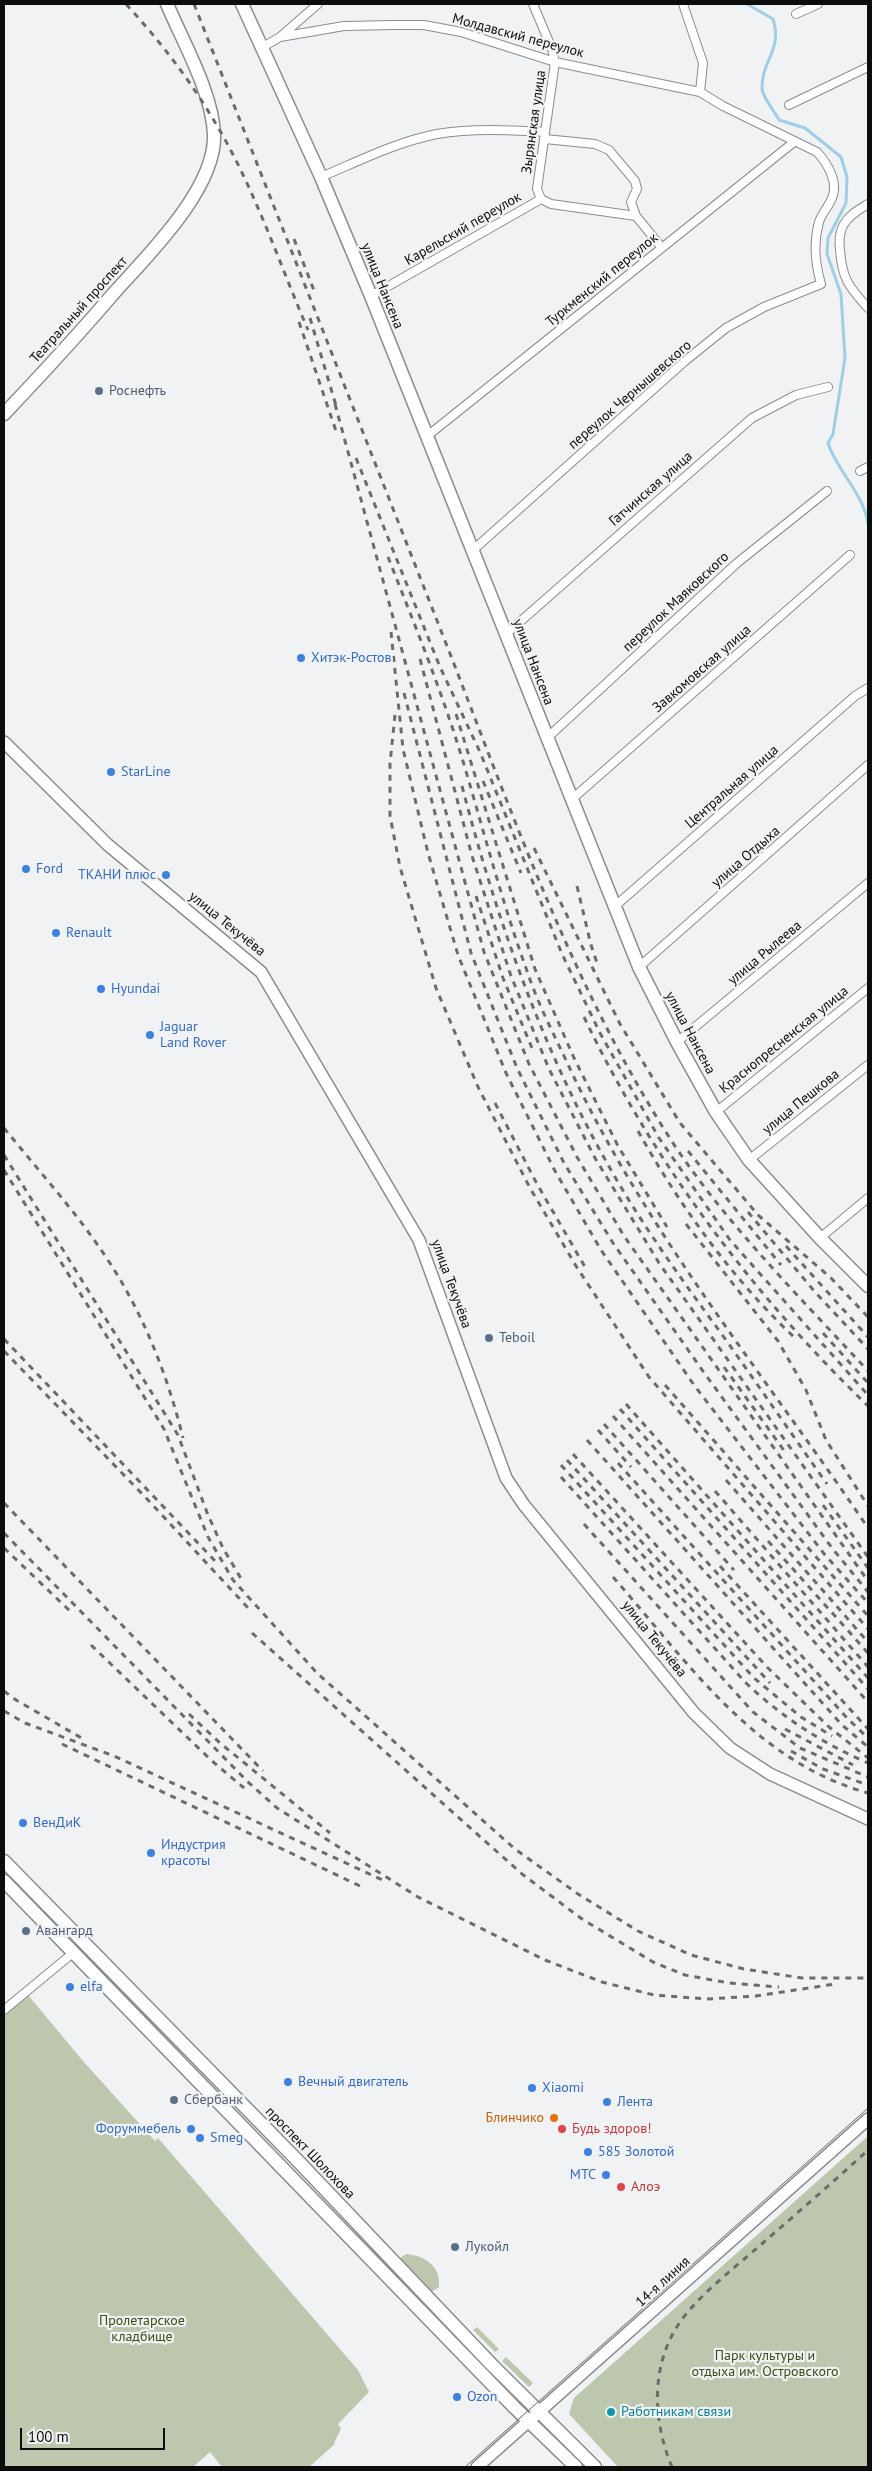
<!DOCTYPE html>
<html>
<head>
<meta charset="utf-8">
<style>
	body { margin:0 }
	#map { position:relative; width:872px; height:2471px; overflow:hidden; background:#f1f2f4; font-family:"PT Sans",sans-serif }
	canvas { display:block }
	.frame { position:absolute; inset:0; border:5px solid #0c0c0c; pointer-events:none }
	.scale { position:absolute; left:20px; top:2428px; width:145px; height:22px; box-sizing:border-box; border:2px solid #0c0c0c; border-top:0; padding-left:6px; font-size:15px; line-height:18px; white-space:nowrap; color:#0c0c0c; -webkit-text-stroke:4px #f1f2f4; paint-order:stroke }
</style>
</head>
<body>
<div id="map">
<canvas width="872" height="2471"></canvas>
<div class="frame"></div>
<div class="scale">100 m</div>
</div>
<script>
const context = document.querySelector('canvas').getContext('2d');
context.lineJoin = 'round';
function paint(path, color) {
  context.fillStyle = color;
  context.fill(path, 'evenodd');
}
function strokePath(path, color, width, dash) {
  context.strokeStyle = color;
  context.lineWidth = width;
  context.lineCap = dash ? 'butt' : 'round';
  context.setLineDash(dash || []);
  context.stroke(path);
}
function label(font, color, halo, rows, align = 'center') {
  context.font = font + ' "PT Sans",sans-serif';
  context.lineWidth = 4.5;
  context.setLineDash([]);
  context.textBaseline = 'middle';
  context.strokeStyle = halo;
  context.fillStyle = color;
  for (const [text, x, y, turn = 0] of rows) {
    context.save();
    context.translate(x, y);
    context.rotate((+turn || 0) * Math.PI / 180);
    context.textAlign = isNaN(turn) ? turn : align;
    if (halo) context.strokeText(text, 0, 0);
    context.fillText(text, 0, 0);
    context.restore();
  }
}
paint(new Path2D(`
	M28,1995L83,2061L155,2141L158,2138L358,2370L369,2392L338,2424L341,2429L334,2443L335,2444L309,2467H222L210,2452L193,2467H4V2015Z
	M868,2136V2467H618L569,2414L574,2398Z
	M407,2254C425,2256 441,2266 439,2287L433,2291H427L401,2263V2257Z
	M477,2327L499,2349L495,2352L473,2330Z
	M506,2357L533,2383L529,2387L502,2361Z`), '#bcc7ae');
strokePath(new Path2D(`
	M747,4L773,19C783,50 761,61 762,89C763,98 775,112 779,120L805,128L841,157L847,177L846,203L828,238L827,254L841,294L845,358L833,434L828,443C837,471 864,494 868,524`), '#9fcee6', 3);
const street = new Path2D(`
	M533,4L552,49L555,62L537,189L541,199L551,204L636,216L662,248
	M683,4L703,63L700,92
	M796,14L818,4
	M280,37L344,26L393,25H424L461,32L555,62L700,92L723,106L817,152C827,163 839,182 832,198C829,206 822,213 819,222C813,244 815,263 821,284L764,307L726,328L685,361L472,551
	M261,48L280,37L318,4
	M789,105L868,67
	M545,139L595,144L609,150L635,181L637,189L631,202L636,216
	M321,177C359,161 396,142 437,134C472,128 509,130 545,132
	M868,204C860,209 850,214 844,224C839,232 839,241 840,250C842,279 849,287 868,308
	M371,296L541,199
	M426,437L794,142
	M860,471L868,467
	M506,634L752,418L796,395L828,387
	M547,738L737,563L827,491
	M571,800L850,555
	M614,907L855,696L868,688
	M639,967L868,765
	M677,1042L868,883
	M716,1112L868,988
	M749,1160L868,1065
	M820,1238L868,1198
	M4,2010L73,1953`);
const secondary = new Path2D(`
	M4,742L108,845L261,972L419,1240L506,1478L524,1505L694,1713L730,1748L770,1774L868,1819
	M477,2467L868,2119`);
const primary = new Path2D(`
	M242,4L321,177L371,296L639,967L677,1042L716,1112L749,1160L820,1238L868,1286
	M4,414C41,375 78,335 113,294C147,256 216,189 214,135C213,94 183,42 167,4
	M4,1861L299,2162L492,2365L595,2467
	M4,1881L514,2407L576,2467`);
strokePath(street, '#8b8c8e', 10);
strokePath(secondary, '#8b8c8e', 14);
strokePath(primary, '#8b8c8e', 15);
strokePath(street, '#fff', 8);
strokePath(secondary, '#fff', 11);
strokePath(primary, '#fff', 12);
strokePath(new Path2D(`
	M465,2467L868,2108`), '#6c6c6d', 1);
strokePath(new Path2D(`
	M126,4C158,39 188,77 213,119C253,184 278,260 308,330
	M194,4C279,219 364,435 449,651C512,813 571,981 664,1129C719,1217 798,1295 868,1371
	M294,239L315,293
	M310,318L337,409
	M299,322L336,431
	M335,404L484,952L529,1064L577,1157L624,1236L868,1581
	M356,458L440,667L480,752L562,954L600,1033L659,1138L730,1240L868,1395
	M388,557C414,623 441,689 462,758C483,828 501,899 526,968C536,999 551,1029 565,1058C643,1229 764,1374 868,1528
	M391,632L403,749L428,853L458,955L506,1073L555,1171L601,1250L694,1385L825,1555L868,1603
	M420,659L472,856L511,976L549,1069L595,1158L659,1263L868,1557
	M404,693L471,953L517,1068L564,1163L613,1243L705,1374L832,1548L868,1592
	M456,714L535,969L574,1058L618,1146L667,1227
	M395,715L390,763V816L400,867L436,988L478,1087L530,1188L576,1266L649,1377L868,1629
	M483,781L521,873
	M462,786C495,913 538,1038 602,1154C638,1220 682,1280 726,1340C760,1388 793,1436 827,1484
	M534,848L620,1024L680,1123L758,1215L831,1278L868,1317
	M577,886L591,945L597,963
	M476,896L503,978L534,1053
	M584,1017C653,1162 753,1295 868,1406
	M495,1103L537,1184L585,1267
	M4,1128C43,1176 86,1223 118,1276C148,1326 169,1381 183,1438
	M638,1131C678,1203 733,1280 794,1337
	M688,1151L781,1265
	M4,1155L178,1435L208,1515L223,1548L243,1582
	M4,1170L164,1429L208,1537L233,1580L317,1673L515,1849L578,1894L638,1931L691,1955L744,1969L802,1978H868
	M748,1212L815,1292L868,1349
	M686,1224L778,1341L806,1390L826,1440L868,1506
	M786,1246L868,1337
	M823,1333L868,1383
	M4,1339L216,1562
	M4,1351L149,1501L250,1610
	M724,1367L785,1452
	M665,1385L868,1616
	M626,1404L868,1678
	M620,1409L868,1689
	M613,1416L868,1702
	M604,1424L734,1570
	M598,1430L631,1467
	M587,1440L842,1725L868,1747
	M573,1454L767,1667L829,1727L868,1758
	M567,1460L770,1683
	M618,1463L848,1719L868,1738
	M561,1465L754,1678L801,1717L832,1736
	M561,1477L746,1683C783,1718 822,1743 868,1763
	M726,1480L868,1642
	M715,1491L868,1667
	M4,1503L263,1771
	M823,1505L868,1568
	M584,1524L753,1712L800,1748L868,1777
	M4,1533L247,1781L277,1808L418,1897L545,1960L602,1982L654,1995L707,1999L756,1996L835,1984
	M768,1541L868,1653
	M4,1548L71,1612
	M720,1566L868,1729
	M613,1577C688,1662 753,1761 868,1793
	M252,1633L522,1874L582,1919L653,1962L685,1975L729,1983L779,1987
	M91,1645L212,1761L244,1788
	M4,1691L16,1700L85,1740
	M4,1711L25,1723L114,1756L387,1882
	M189,1714L220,1743L330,1833
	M785,1729L853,1765
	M62,1744L362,1887
	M791,1751L823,1769L868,1785
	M672,2467C651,2417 650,2357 687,2313C707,2289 733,2269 757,2248C794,2216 832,2183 868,2150`), '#6c6c6d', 3, [6, 6]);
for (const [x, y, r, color] of [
	[99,391,5,"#5c6f8a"],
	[301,658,5,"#3f7fe0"],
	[111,772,5,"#3f7fe0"],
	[26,869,5,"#3f7fe0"],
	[166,875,5,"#3f7fe0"],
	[56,933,5,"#3f7fe0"],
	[101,989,5,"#3f7fe0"],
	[150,1035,5,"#3f7fe0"],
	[489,1338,5,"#5c6f8a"],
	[23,1823,5,"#3f7fe0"],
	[151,1853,5,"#3f7fe0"],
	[26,1931,5,"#5c6f8a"],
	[70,1987,5,"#3f7fe0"],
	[288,2082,5,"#3f7fe0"],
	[532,2088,5,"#3f7fe0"],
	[174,2100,5,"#5c6f8a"],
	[607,2102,5,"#3f7fe0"],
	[554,2118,5,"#e8710a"],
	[191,2129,5,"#3f7fe0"],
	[562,2129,5,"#e0444e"],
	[200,2138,5,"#3f7fe0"],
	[588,2152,5,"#3f7fe0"],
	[606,2175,5,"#3f7fe0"],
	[621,2187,5,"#e0444e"],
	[455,2247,5,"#5c6f8a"],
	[457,2397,5,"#3f7fe0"],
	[611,2412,5,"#0f9aa8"]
]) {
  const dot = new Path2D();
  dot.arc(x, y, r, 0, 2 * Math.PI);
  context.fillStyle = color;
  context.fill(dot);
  strokePath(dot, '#f1f2f4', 2);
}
label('14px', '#0c0c0c', '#f1f2f4', [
	["Молдавский переулок",518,36,15],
	["Зырянская улица",534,122,-82],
	["Карельский переулок",463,229,-30],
	["Туркменский переулок",602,280,-39],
	["улица Нансена",382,286,68],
	["Театральный проспект",79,310,-48],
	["переулок Чернышевского",630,395,-41],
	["Гатчинская улица",651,489,-41],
	["переулок Маяковского",676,602,-43],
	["улица Нансена",533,662,69],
	["Завкомовская улица",702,669,-41],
	["Центральная улица",732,787,-41],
	["улица Отдыха",746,857,-41],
	["улица Текучёва",227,924,39],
	["улица Рылеева",765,953,-40],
	["улица Нансена",690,1033,62],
	["Краснопресненская улица",784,1040,-39],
	["улица Пешкова",801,1102,-39],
	["улица Текучёва",451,1284,70],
	["улица Текучёва",654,1639,51],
	["проспект Шолохова",310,2153,46],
	["14-я линия",663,2282,-42]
]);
label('14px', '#4e5e75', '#f1f2f4', [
	["Роснефть",109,391],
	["Teboil",499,1338],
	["Авангард",36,1931],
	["Сбербанк",184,2100],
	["Лукойл",465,2247]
], 'left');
label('14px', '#366cbe', '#f1f2f4', [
	["Хитэк-Ростов",311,658],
	["StarLine",121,772],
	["Ford",36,869],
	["ТКАНИ плюс",156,875,"right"],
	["Renault",66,933],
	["Hyundai",111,989],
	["Jaguar",160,1027],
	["Land Rover",160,1043],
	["ВенДиК",33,1823],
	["Индустрия",161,1845],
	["красоты",161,1861],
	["elfa",80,1987],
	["Вечный двигатель",298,2082],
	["Xiaomi",542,2088],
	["Лента",617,2102],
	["Форуммебель",181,2129,"right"],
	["Smeg",210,2138],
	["585 Золотой",598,2152],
	["МТС",596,2175,"right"],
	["Ozon",467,2397]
], 'left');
label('14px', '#c56008', '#f1f2f4', [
	["Блинчико",544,2118]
], 'right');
label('14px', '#be3a42', '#f1f2f4', [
	["Будь здоров!",572,2129],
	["Алоэ",631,2187]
], 'left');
label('14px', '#394f13', '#f1f2f4', [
	["Пролетарское",142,2321],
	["кладбище",142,2337],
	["Парк культуры и",765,2356],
	["отдыха им. Островского",765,2372]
]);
label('14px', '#0d838f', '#f1f2f4', [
	["Работникам связи",621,2412]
], 'left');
</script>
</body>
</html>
